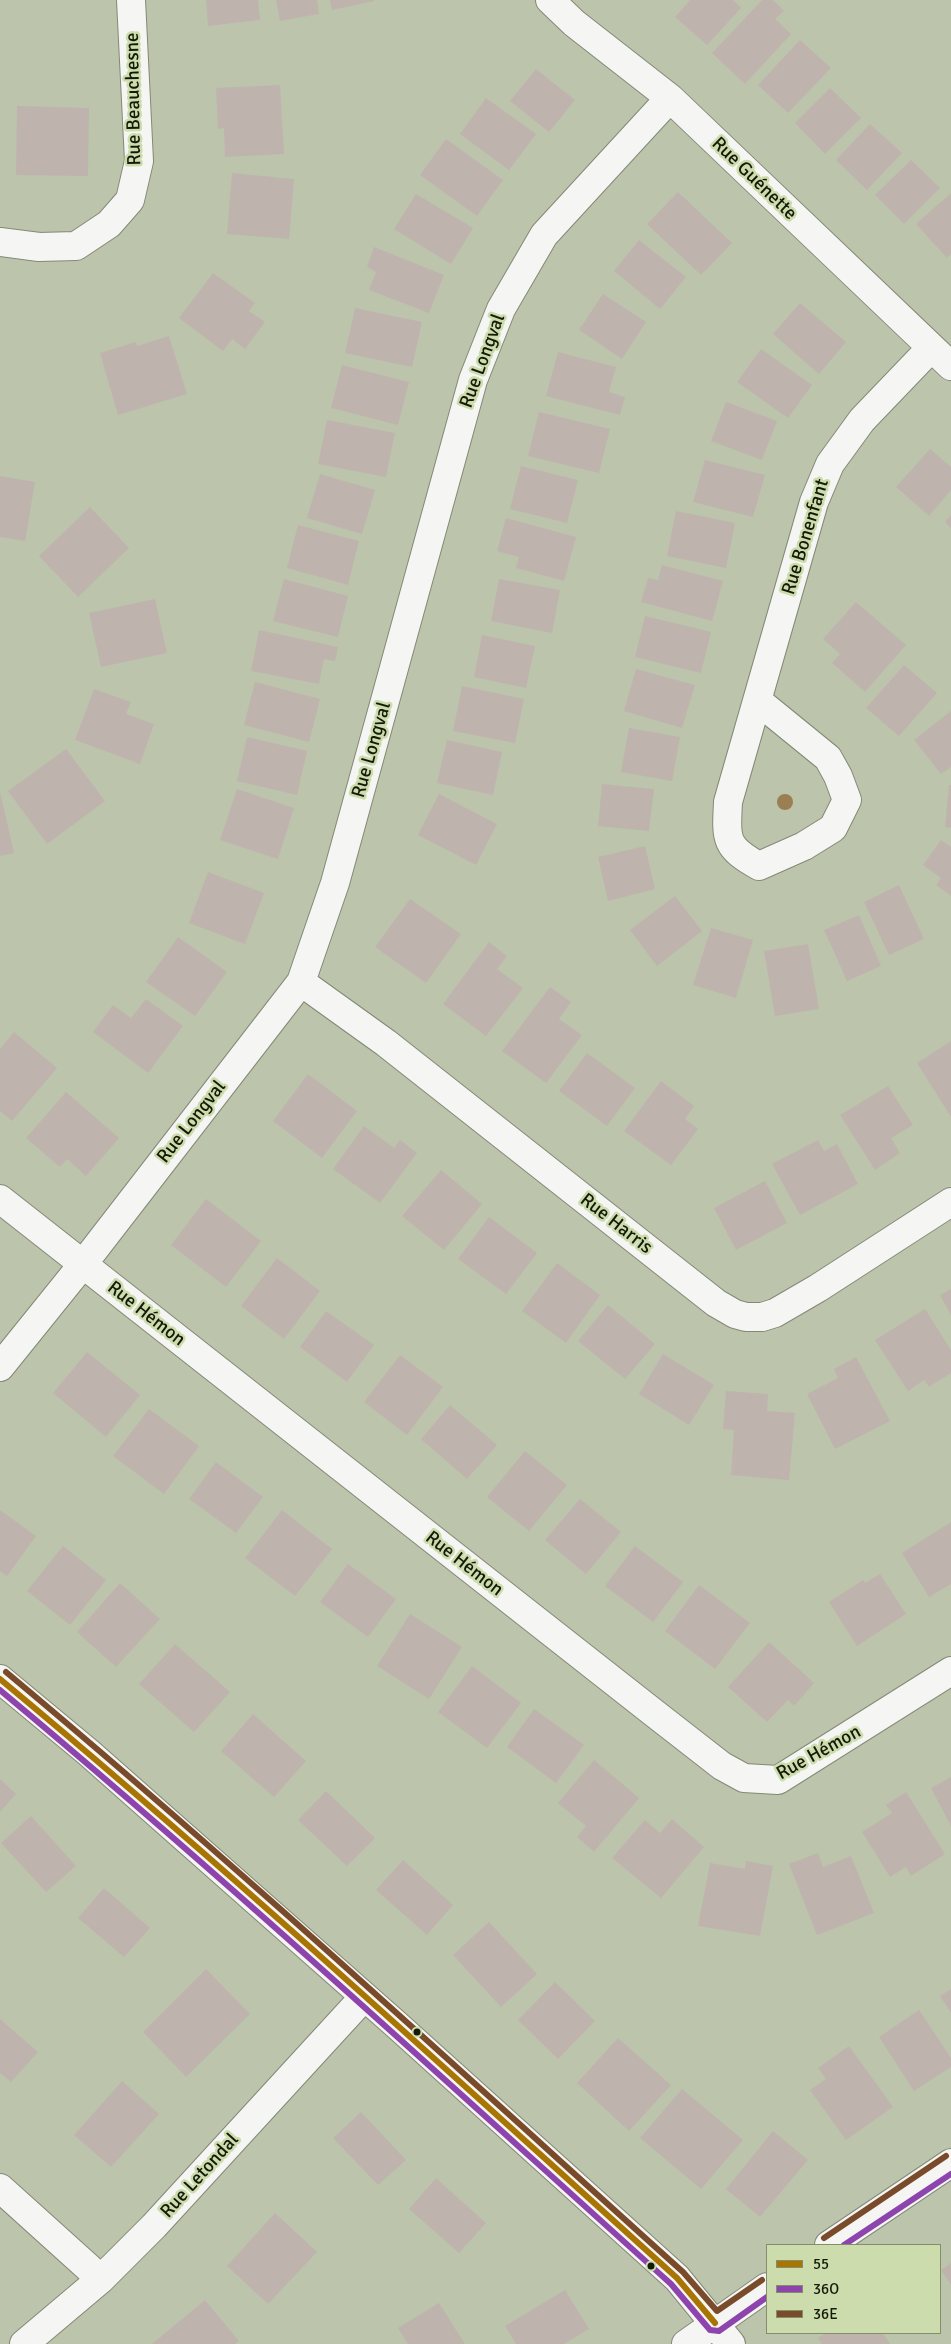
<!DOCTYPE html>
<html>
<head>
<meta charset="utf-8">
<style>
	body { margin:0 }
	#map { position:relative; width:951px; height:2344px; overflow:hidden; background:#bcc4ac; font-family:Signika,sans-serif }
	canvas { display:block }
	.legend { position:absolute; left:766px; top:2244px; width:175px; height:90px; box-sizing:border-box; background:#cddcad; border:1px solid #838e6b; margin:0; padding:6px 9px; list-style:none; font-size:15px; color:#141908 }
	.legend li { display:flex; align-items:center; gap:10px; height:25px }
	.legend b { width:25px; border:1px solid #838e6b }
</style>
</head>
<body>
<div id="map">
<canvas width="951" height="2344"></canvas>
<ul class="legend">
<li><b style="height:6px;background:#a87503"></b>55</li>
<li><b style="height:6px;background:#8e44ad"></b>36O</li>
<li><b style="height:6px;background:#7a4b2a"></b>36E</li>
</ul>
</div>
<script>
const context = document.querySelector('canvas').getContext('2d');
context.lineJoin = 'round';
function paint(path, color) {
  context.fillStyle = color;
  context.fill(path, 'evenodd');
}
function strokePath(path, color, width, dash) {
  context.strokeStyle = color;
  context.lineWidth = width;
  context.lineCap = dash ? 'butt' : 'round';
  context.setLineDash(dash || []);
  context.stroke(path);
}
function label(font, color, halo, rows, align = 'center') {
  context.font = font + ' Signika,sans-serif';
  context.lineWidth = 5;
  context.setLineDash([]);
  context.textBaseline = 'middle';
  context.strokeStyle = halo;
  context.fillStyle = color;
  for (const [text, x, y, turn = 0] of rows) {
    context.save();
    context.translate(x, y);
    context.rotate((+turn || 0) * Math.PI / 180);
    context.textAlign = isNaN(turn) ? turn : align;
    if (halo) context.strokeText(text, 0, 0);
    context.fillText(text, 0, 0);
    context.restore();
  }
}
paint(new Path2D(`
	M206,0H258L260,20L208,26Z
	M276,0H317L319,14L280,21Z
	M330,0H374V1L332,10Z
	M690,0H733L741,8L707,45L675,17Z
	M762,0H773L784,11L775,19L791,34L745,84L712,53Z
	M800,40L831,68L788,113L758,85Z
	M536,69L575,100L549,132L510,101Z
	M280,85L284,154L225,157L224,128L218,129L216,88Z
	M830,88L861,118L825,154L795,123Z
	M486,98L536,134L509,170L460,134Z
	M17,106L89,108L88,176L16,175Z
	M870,124L902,153L867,190L836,160Z
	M446,139L503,180L477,216L420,175Z
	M911,160L940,188L904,224L875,195Z
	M232,173L294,179L289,239L227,234Z
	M678,192L732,243L701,275L647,224Z
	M951,193V254L947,258L916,224Z
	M416,194L473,228L451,264L394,229Z
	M639,240L686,277L660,309L614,271Z
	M374,247L444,275L429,313L369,290L376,272L367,267Z
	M213,273L255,303L249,311L265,322L245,349L232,339L223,351L179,318Z
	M603,294L646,322L622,359L579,330Z
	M800,303L846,342L819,374L773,334Z
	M355,308L422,322L412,367L345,353Z
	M169,336L187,394L118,415L100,353L136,342L137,346Z
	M761,349L812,385L788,418L737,382Z
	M558,352L616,367L609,392L625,397L620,415L546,396Z
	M342,365L409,382L398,425L331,408Z
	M726,402L777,421L762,460L711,441Z
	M539,412L610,429L599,473L528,456Z
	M327,420L395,433L386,477L318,464Z
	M930,449L951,467V490L929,516L896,487Z
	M705,460L765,475L753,517L693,502Z
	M521,466L578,480L567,523L510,509Z
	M320,474L375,490L362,534L307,518Z
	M0,476L35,482L25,541L0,537Z
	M90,507L129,548L78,597L39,556Z
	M676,511L735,523L726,568L667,556Z
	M951,515V528L945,522Z
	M506,518L576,537L564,581L516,568L519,557L497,551Z
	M298,525L359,541L348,585L287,568Z
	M662,565L723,581L712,621L641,602L648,578L658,580Z
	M284,579L348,596L338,637L273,621Z
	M499,579L560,590L552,633L491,621Z
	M155,599L167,653L101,667L89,613Z
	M856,602L906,645L865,692L832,663L840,654L823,639Z
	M645,616L711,632L701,673L635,657Z
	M259,630L338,647L335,661L324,659L319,684L251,671Z
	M482,635L535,646L526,688L474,677Z
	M904,665L937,693L899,736L866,708Z
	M636,669L695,685L682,728L624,711Z
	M255,682L320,699L309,742L244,725Z
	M462,686L524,699L515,743L453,731Z
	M94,689L131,702L126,714L154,724L140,764L75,740Z
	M951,711V767L941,774L914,740Z
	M629,728L680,737L672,781L621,772Z
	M247,737L307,751L297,795L237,781Z
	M447,740L502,752L493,795L437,783Z
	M66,749L105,801L47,844L8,791Z
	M602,784L654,789L649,831L598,826Z
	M949,785H951V828L945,827Z
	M237,789L294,808L278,859L220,840Z
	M0,792L14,853L0,856Z
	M439,794L497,824L476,865L418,835Z
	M941,840L951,847V896L936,885L941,878L923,865Z
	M645,846L655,889L608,901L598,857Z
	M208,872L264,893L245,944L189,923Z
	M899,885L924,939L889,955L864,902Z
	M675,896L702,931L657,966L630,930Z
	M410,899L461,934L426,983L375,947Z
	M859,915L881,966L847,981L824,930Z
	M711,928L753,940L736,998L693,985Z
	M178,937L227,972L195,1016L146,982Z
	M489,942L507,956L497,969L523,988L486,1036L443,1004Z
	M808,944L819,1009L775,1016L764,951Z
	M550,987L571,1002L559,1019L582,1035L546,1083L502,1051Z
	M146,999L183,1026L148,1073L93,1032L113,1005L131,1018Z
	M14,1032L57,1068L12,1121L0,1111V1049Z
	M951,1041V1117L917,1063Z
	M587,1053L635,1088L607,1126L559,1091Z
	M308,1074L357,1111L322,1158L273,1121Z
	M661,1081L694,1106L685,1119L698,1129L671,1165L624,1131Z
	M888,1086L913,1125L891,1138L900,1153L875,1170L840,1115Z
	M66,1092L119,1138L86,1176L67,1159L60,1167L26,1138Z
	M364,1126L394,1148L400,1140L417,1153L380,1203L333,1169Z
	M818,1140L824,1151L837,1144L858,1184L800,1215L772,1164Z
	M441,1170L482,1204L444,1250L402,1216Z
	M765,1181L787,1223L736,1250L714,1208Z
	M206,1199L261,1241L226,1287L171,1245Z
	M489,1217L537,1253L506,1294L458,1259Z
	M277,1258L320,1291L284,1339L241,1306Z
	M557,1263L600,1295L566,1343L522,1311Z
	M951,1289V1315L940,1295Z
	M608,1305L655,1344L625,1379L578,1341Z
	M925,1309L951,1350V1373L929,1387L924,1380L908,1391L875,1340Z
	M326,1311L374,1345L347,1382L300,1347Z
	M87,1352L140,1395L106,1437L53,1393Z
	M663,1354L714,1385L689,1425L639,1394Z
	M400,1355L443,1387L407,1435L364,1402Z
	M856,1357L890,1421L835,1449L807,1394L838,1378L834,1369Z
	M726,1391L768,1394L767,1411L795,1413L789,1480L731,1475L734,1430L723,1429Z
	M450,1405L497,1445L467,1479L421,1439Z
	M149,1409L199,1446L164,1494L113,1456Z
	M525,1451L567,1485L529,1531L487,1497Z
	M216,1462L263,1497L236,1533L189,1499Z
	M580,1499L621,1532L586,1574L545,1540Z
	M0,1510L36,1536L7,1576L0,1571Z
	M282,1510L332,1549L295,1596L245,1558Z
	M951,1522V1584L929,1597L902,1553Z
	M63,1546L106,1580L70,1625L27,1591Z
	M635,1546L683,1582L653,1622L605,1586Z
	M348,1564L396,1599L368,1637L320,1602Z
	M880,1574L906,1614L857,1646L829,1602L863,1580L865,1583Z
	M120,1583L160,1619L116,1667L77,1632Z
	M699,1585L750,1623L715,1669L665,1631Z
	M410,1614L462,1647L429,1699L377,1666Z
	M769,1642L814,1683L794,1706L788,1700L767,1722L728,1687Z
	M175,1644L230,1692L194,1732L139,1684Z
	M472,1666L521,1703L487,1748L438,1712Z
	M534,1709L584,1745L556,1783L507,1747Z
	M253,1714L306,1761L274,1797L221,1751Z
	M594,1760L639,1798L594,1852L577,1837L586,1826L558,1803Z
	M951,1777V1826L931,1788Z
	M0,1779L16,1794L0,1812Z
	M326,1791L375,1838L347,1866L298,1820Z
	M906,1792L945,1854L911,1876L906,1867L890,1877L862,1832L892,1813L886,1805Z
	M31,1816L76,1866L46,1892L1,1843Z
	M672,1819L704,1847L661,1898L612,1858L645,1820L660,1833Z
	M818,1853L823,1867L851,1856L874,1913L817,1935L789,1864Z
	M403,1860L453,1905L427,1935L376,1890Z
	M746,1861L773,1866L760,1936L698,1926L710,1863L745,1869Z
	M104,1888L150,1928L124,1957L78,1918Z
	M489,1922L537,1974L501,2007L453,1955Z
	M206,1969L250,2014L186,2077L143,2032Z
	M555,1982L595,2021L558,2059L518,2020Z
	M951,1989V2013L940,1996Z
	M919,2010L951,2058V2067L914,2091L879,2037Z
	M0,2019L38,2052L11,2082L0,2073Z
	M618,2038L671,2085L629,2131L577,2083Z
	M849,2046L893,2107L846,2140L810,2090L826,2079L818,2068Z
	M122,2081L159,2114L111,2167L74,2135Z
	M682,2089L743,2140L701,2189L640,2138Z
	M361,2112L406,2160L378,2185L333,2138Z
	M773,2131L808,2160L760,2217L726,2189Z
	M436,2178L486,2223L459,2253L409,2209Z
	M275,2213L317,2252L268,2304L227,2266Z
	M951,2263V2285L941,2270Z
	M565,2290L589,2329L564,2344H516L505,2326Z
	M205,2300L239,2341L235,2344H152Z
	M439,2303L465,2344H408L398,2328Z
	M826,2333H883L890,2344H822L818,2338Z`), '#beb4ad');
const minor = new Path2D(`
	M550,0L574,23L670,98L951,366
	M0,242L39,247L76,246L109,224L130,200L139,161L131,0
	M758,701L828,758L838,776L847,800L833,828L804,846L759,866C725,847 726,840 728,802L814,502L830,464L862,420L931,348
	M301,982L386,1043L716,1303L735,1314L746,1317H762L775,1313L818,1288L951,1202
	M0,1199L654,1713L722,1766L744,1778L778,1780L951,1671
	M0,1367L83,1264L301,982L335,883L473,380L501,309L544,235L670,98
	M0,1679L89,1753L399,2027L677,2278L731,2344
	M0,2188L101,2279
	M24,2344L101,2279L154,2226L364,1997`);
const tertiary = new Path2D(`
	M829,2245L951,2163
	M686,2344L767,2287`);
strokePath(minor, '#838976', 30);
strokePath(tertiary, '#838976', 30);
strokePath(minor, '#f5f6f3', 28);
strokePath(tertiary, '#f5f6f3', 28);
strokePath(new Path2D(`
	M0,1679C232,1872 453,2076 677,2278L715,2323`), '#a87503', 6);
strokePath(new Path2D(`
	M0,1690C229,1881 449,2084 671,2284L710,2330L719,2331L767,2297
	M844,2245L951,2174`), '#8e44ad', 6);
strokePath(new Path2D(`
	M6,1672C237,1865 459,2070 683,2272L717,2311L762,2280
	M824,2238L946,2156`), '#7a4b2a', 6);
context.fillStyle = '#997f52';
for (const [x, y] of [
	[785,802]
]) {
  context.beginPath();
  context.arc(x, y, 8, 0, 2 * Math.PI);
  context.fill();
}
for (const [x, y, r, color] of [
	[417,2032,4.5,"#141908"],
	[651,2266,4.5,"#141908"]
]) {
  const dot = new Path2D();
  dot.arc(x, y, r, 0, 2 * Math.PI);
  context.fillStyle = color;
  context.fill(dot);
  strokePath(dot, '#cddcad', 2);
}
label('19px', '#141908', '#cddcad', [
	["Rue Beauchesne",134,99,-91],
	["Rue Guénette",754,179,44],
	["Rue Longval",483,361,-70],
	["Rue Bonenfant",806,537,-73],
	["Rue Longval",372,750,-74],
	["Rue Longval",192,1122,-52],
	["Rue Harris",616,1224,38],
	["Rue Hémon",146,1314,38],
	["Rue Hémon",464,1564,38],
	["Rue Hémon",819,1753,-29],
	["Rue Letondal",200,2176,-48]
]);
</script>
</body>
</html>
